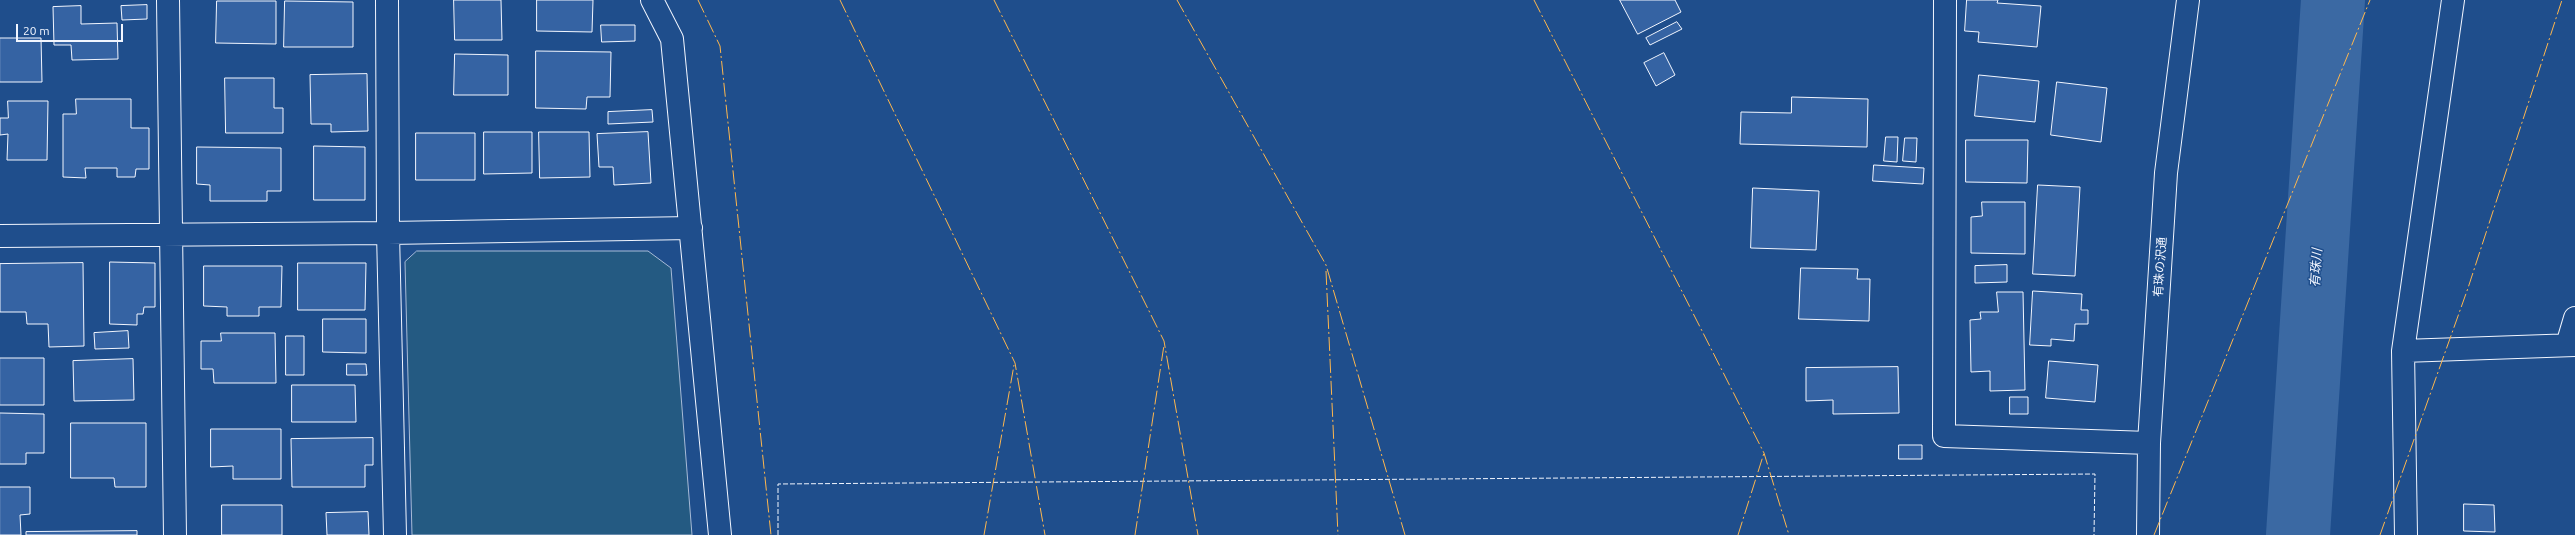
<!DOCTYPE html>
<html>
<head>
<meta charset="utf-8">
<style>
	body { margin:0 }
	#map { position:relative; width:2575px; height:535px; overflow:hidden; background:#1f4e8c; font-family:Ubuntu,sans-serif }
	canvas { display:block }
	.scale { position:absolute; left:16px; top:24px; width:107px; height:18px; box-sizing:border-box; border:2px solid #f2f6ff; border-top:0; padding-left:5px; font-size:12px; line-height:14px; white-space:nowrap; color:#f2f6ff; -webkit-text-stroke:3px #1f4e8c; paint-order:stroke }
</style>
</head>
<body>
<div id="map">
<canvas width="2575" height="535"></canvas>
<div class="scale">20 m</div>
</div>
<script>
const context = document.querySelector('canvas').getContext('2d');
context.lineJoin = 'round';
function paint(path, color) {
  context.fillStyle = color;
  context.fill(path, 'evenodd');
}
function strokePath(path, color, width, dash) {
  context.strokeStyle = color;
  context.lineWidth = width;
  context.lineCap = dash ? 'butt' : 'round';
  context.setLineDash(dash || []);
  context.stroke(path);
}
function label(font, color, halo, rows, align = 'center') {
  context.font = font + ' Ubuntu,"Noto Sans JP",sans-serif';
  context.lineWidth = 3;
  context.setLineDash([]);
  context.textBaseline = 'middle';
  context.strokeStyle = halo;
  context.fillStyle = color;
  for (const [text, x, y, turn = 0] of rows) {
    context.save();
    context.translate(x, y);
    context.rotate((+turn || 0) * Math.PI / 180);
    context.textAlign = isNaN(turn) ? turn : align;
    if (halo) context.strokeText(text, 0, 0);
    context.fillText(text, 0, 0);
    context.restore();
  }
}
const green = new Path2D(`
	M417,251H648L671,268L692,535H412L405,262Z`);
paint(green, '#245a82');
strokePath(green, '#a8bbd7', 1);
strokePath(new Path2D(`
	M2298,535L2333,0`), '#3b69a3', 64);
const building = new Path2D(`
	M454,0H501L502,40H455Z
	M537,0H593L592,32L537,31Z
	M1620,0H1675L1681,12L1638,34Z
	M1967,0H1998L1997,3L2041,6L2037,47L1978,42L1979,32L1965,31Z
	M217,1H276V44L216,43Z
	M285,1L353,2V47H284Z
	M147,5V19L122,20L121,6Z
	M81,6V24L117,23L118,59L72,60L71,45H54L53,7Z
	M1677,22L1682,29L1650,45L1646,38Z
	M601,25H635V41L602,42Z
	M0,38H41L42,82H0Z
	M536,51L611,52L610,97H587L586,109L536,108Z
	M1664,53L1675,75L1656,86L1644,63Z
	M455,54L508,55V95H454Z
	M367,74L368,131L331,132V124H311L310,75Z
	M1979,75L2039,81L2035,122L1975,116Z
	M225,78H274V108H283V133H226Z
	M2057,82L2107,88L2101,142L2051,135Z
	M1792,97L1868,99L1867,147L1740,144L1741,112L1791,113Z
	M76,99H131V128H149V169H136L135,177H117V168H85L86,178L63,177V114H76Z
	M8,101H48L47,160H7L8,134L0,135V118H8Z
	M652,110L653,122L608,124V112Z
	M484,132H532V173L484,174Z
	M539,132H589L590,177L540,178Z
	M648,132L651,183L614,185L613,167H599L597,134Z
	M416,133H475V180H416Z
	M1886,137H1898L1897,162L1884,161Z
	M1905,138H1917L1916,162L1903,161Z
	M1966,140H2028L2027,183L1966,182Z
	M314,146L365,147V200H314Z
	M197,147L281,148V191H267V201H210V185L197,184Z
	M1874,165L1924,168L1923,184L1873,181Z
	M2038,185L2080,187L2075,276L2033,274Z
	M1753,188L1819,191L1816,250L1751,248Z
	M1982,202H2025V254L1971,253V217L1982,216Z
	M110,262L155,263V307H144L143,314H137V325L110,324Z
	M83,263L84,346L49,347L48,324H27L26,312H0V264Z
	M298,263H366L365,310H298Z
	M2007,265V282L1975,283V266Z
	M204,266H282L281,307H259V316H227V307L204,306Z
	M1801,268L1858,269L1857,279H1870L1869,321L1799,319Z
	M2033,291L2082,294L2081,310H2088V324H2075L2074,341L2051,339V346L2030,345Z
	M1997,292H2023L2025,390L1990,391V371L1971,372L1970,320L1981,319L1980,312H1998Z
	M323,319H366V353L323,352Z
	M128,331L129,348L95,349L94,333Z
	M221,333H275L276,383H214L213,369H201V341H221Z
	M286,336H304V375H286Z
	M0,358H44V405H0Z
	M133,359L134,400L74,401L73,361Z
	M2049,361L2098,365L2095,402L2046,398Z
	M347,364H366L367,375H347Z
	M1898,367L1899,413L1833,414V400L1806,401V368Z
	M292,385H355L356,422H292Z
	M2010,397H2028V414H2010Z
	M0,413L44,414V453H26V464H0Z
	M71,423H146V487H115L114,478H71Z
	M211,429H281V479H233V466L211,467Z
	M373,438V465H365V487H292L291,439Z
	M1899,445H1922V459H1899Z
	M0,487H30V514L20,515L21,535H0Z
	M2464,504L2494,505L2495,532L2464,531Z
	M222,505H282V535H222Z
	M368,512L369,535H327L326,513Z
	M137,531V535H26V532Z`);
paint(building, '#3563a3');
strokePath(building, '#f2f6ff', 1);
const minor = new Path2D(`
	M168,0L175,535
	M387,0L388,233L395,535
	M652,0L672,39L720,535
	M1945,0L1944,436L2149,443
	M0,236L388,233L691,228
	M2567,345L2575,318
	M2403,351L2575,345
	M2148,535L2149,443L2166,173L2188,0
	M2406,535L2403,351L2453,0`);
strokePath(minor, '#f2f6ff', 24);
strokePath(minor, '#1f4e8c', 22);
strokePath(new Path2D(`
	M778,535V484L2095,474L2094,535`), '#f2f6ff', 1, [5, 2]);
strokePath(new Path2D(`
	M698,0L720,46L771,535
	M840,0L1015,363L1045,535
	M994,0L1164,341L1198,535
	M1177,0L1326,265L1405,535
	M1534,0L1764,453L1789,535
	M1326,271L1338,535
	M984,535L1014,365
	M1135,535L1164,345
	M1738,535L1764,453
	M2154,535L2370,0
	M2380,535L2468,288L2562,0`), '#ffb74d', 1, [14, 3, 2, 3]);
label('12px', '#f2f6ff', '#1f4e8c', [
	["有珠の沢通",2160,267,-86]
]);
label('italic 13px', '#f2f6ff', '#1f4e8c', [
	["有珠川",2316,268,-86]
]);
</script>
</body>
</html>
